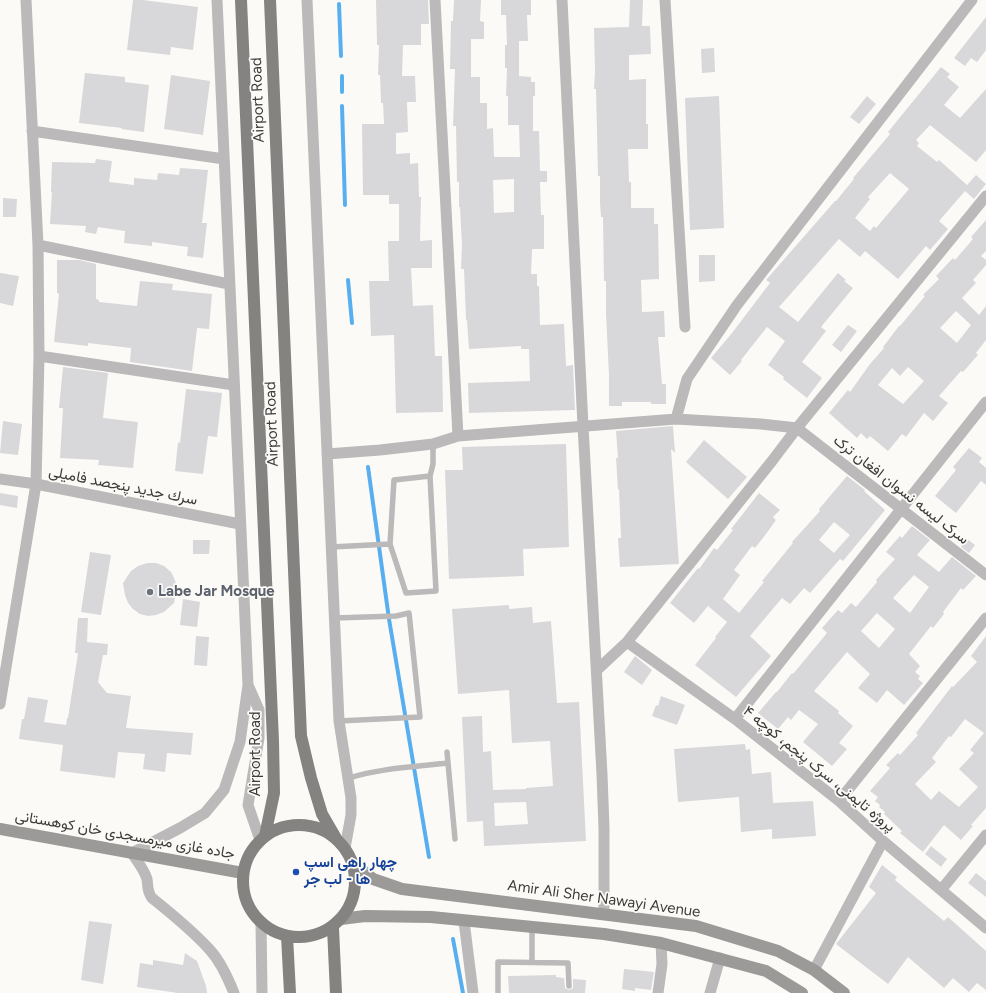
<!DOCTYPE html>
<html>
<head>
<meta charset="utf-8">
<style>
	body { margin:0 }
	canvas { display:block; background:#fcfaf7 }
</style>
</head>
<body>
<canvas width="986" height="993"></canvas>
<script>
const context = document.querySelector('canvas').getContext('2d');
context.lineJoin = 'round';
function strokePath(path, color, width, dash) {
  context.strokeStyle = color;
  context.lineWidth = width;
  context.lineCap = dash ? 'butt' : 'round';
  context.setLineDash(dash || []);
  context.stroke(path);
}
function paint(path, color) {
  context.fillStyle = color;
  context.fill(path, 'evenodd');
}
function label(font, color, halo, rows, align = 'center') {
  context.font = font + ' Figtree,Vazirmatn,sans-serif';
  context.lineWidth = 3.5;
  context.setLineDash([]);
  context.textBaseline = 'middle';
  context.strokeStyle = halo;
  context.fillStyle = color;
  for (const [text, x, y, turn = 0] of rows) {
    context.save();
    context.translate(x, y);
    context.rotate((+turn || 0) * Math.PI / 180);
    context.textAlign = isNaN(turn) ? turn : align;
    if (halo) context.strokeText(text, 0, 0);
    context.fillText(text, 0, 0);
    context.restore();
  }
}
strokePath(new Path2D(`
	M339,4L341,56
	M342,92V76
	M342,106L345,205
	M348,280L352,323
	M368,467L389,619L429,857
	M453,939L463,993`), '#58aff0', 4);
paint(new Path2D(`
	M133,0H143L198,7L193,50L171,47L170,55L127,50Z
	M376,0H428L429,24H421V45H403L402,76H415L416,102H407L408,132L396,133V154L410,153V164L418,163L419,197H421L420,241L432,240V268H411L413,306L433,305L435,356H442L443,412L396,413L394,335L371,336L369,281H389L388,241H399V204H389V195H363L362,124H384L383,103H381L380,75H378L379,45H377Z
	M454,0H481L480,21L484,22V39H471V77H480V103H487V129L493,128L494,156L495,157H520L519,125H508V96H506L507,68H505V45H507L506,15H501V0H531V15H527L528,41H519V76L531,77V82H535V96H533V131H539L540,171H547V182H540L541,215H544V249H532L531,274H537V286H539L540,325L564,324L566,366L573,365L575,410L469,413L468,383L530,381L529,349H521V346L469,349L467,320H466L464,269H461L462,245L460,207H459V182H457L456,126H453L455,69H450L451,21H453ZM514,179V212L494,213L493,180Z
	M630,0H643L642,26H650L651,54L629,55V80L646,79V124H648V149H628L629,182H631V208H654V224H658L659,279L641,280L642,312L664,311L665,337H658L662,384H666V404H651V402H622V406H609V376L606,313V281H604L603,217H601L600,203V176H598L596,89H594L595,71L594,28L629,27Z
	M986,17V50L977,62L971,58L965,66L954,58Z
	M714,48L715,72L702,73L701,49Z
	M941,67L950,74L947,77L959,87L944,105L960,118L986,89V150L976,162L930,125L916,140L919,143L917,146L937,162L939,160L967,185L976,175L986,184L974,199L965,191L939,221L948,229L930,250L926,246L898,279L865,251L860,257L839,239L779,307L798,322L838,273L846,280L844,281L853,288L821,327L826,331L802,362L822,378L807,398L783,379L784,377L768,365L785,341L767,327L741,360L742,361L730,375L711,358L732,333L770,283L766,280L835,201H836L854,179L853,178L890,134L888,132ZM890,173L909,189L876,228L874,226L870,231L855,218L870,199L868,197Z
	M85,73L125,77V82L149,85L144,132L121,129L122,128L79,123Z
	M171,75L210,81L203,135L164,129Z
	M719,96L724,228L690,230L685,98Z
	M867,96L876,104L859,124L850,117Z
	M96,159L112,161L109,182L134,185V178L157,180L158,173L179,175L180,168L208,170L202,223H207L203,258L187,256L188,247L152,242V246L124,243L125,231L98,227L96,234L85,232L86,226L50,224L52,192H51L52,162L95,163Z
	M3,198L17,199L16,217H3Z
	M986,220V251L981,256L986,260V265L973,280L976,283L962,298L979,315L986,306V340L976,353L978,355L963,372L961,371L939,396L948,403L933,421L924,413L906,437L902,434L888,451L870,436L867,439L861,433L857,438L829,413L848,390L850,392L870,364L884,348L883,347L899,326H900L925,296L923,295L939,279L936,276L953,258L955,260L973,239L971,237ZM956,311L971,325L957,343L940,328ZM908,367L924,381L903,404L878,385L892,368L900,376Z
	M699,255H715V281L699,282Z
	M57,260H79L96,264V299L99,300V302L137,306L140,281L173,284L172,290L212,294L209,329L197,328L192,371L130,362L131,348L88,343V346L54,342L59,294L57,293Z
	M0,273L19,276L13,306L0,303Z
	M848,325L857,331L841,352L832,345Z
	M63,367L108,373L103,418L138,422L133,468L98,465L99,460L60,458L63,408H59Z
	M186,389L222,393L217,437L208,436L203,474L175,471L178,442L180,443Z
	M3,421L22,424L18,455L0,453Z
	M673,426L675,453L671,449L679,564L620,567L618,538H621L619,489L618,490L616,458H618L616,431Z
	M704,440L747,477L728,499L686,462Z
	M566,444L569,547L523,549L524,576L449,579L445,470H463L462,447Z
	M969,448L982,458L979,462L986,468V485L981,481L956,513L935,496L956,470L953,467Z
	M847,476L865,490L864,491L885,510L843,561L840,559L810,593L804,588L790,604L782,598L750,636L771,656L736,697L695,665L716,638L715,637L727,622L708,606L694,623L670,603L698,568L699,569L714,548L717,550L733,530L731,529L759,493L780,510L773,517L776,520L766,534L755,548L752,546L734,570L740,575L723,599L739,613L764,582L762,581L793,543L792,542L820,511L819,509ZM834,522L850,535L834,553L819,540Z
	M0,493L18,496L17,508L0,505Z
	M912,526L930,540L917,555L939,572L952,557L976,576L963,590L961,588L943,612L944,614L933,628L931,626L909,654L920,666L915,672L920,676L918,679L923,683L904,705L887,690L877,703L858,688L870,674L847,652L814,691L839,711L838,713L853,726L839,743L847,749L832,766L803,742L818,724L799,710L791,720L788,717L778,729L758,713L776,692H777L792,673L793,674L827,633L822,628L838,610L842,613L851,603L856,607L877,582L876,580L895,559L886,552L900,536L902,538ZM914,575L929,587L910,613L893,598ZM877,613L895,629L879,648L861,631Z
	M967,539L975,545L969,553L961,547Z
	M193,540H210L209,554H193Z
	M90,552L111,555L101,615L81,612Z
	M147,563H156L164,566L171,572L175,580L177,589L174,603L164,612L156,615L148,616L140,614L133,609L128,603L125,595L123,583L131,571L138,566Z
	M183,599L200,602L197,627L180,625Z
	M509,605V609L532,607L533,623L551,621L557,703L579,702L586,841L484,846L483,821L467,822L462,717L482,716L483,752L491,751L493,790L526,789V788L553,786L550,741L512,743L509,690L458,694L452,609ZM526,802L528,824L495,826L494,803Z
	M78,618H88L87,642L108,644L107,655H103L98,682L107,693L131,696L126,728L193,733L191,755L167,753L165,772L143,769L145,754L118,752L115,778L60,771L63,745L19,739L22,719H24L28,697L48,700L44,722L66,725L67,718H68L78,653H75Z
	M196,636L209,637L207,666L194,665Z
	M986,636V808L971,825L973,826L961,840L944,825L923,852L900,833L902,831L884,814L885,812L879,807L880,805L875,801L878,797L870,791L890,768L886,765L898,753L900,755L918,735L916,733L952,686L953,687L977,662L971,656ZM965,719L984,733L970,750L974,753L959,769L978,787L959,807L939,791L931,800L915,784L936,762L932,758L949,736L951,737Z
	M635,656L652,670L642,685L624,672Z
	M661,696L685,705L677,725L652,716L656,705L658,706Z
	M745,744L746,750L750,749L752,774L771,772L773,803L813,801L816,836L772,839V829L741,832L739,797L678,802L674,749Z
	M931,846L947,859L941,867L925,854Z
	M882,865L897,877L895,880L944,921L948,917L986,951V990L977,983L969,992L953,978L944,988L908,957L888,984L836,944L876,893L869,887Z
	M976,873L986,881V897L968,883Z
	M89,921L112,924L103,984L81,980Z
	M185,953L197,961L206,986L207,993H178L137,987L140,963L153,965V960L183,965Z
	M624,969L654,972L651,990L635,988V991L622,989Z
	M556,975V977L564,978L565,988L569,990L573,988V979L586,980L585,993H509L508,976Z`), '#d8d8db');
strokePath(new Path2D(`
	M430,476L436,591L406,593L390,544L394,480Z
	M430,476L433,464V444
	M331,547L390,544
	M335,618L396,616L409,613L420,717L339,721
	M447,752L455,839
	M349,778C381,768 414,767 448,763
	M532,962V927
	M498,993V962L568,963L569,986`), '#bbb9b9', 5.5);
strokePath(new Path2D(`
	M217,0L248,685L240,742L224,790L205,813L180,828L132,853C137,861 144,869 147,879C148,886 147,892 152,898C172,914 193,931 210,950C221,962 228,978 234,993
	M307,0L339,721L351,798V815L345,848
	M435,0L458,436
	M562,0L583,426L602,774L604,828V914
	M665,0L685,327
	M32,131L224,159
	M38,245L229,284
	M39,356L234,385
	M676,419L687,379L737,305L972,0
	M327,454L380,450L433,444L458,436L676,419L761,424L797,428L986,575
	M0,479L36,484L240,524
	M627,642L735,719L839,801L883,841L986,928
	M597,670L627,642L772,461L797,428L986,196
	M248,685L259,710V738L248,805L260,840
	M0,704L36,484L39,356L38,245L26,0
	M735,719L986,402
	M839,801L986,618
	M941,890L986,835
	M464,921L473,993
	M261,923L262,993
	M814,970L883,841
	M658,993L662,964L661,943
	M710,993L720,958`), '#bbb9b9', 11);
strokePath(new Path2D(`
	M0,829L243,873
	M352,862L373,879L402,889L696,926L778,951L814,970L844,993
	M341,919L365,916L431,917L604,934L661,943L766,971L802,993`), '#9c9a98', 12);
strokePath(new Path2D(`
	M241,0L273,741L274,793L265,836
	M270,0L301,736L311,778L322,814L337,840
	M243 881a56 56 0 1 1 112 0a56 56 0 1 1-112 0Z
	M333,928L336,993
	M287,936L290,993`), '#858382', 12);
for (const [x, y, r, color] of [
	[150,592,4,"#6b7280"],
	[296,872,4,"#1a4fb4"]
]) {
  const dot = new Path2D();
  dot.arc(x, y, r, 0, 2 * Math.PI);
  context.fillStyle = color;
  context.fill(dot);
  strokePath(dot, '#fcfaf7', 1.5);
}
label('15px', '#3c3b3a', '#fcfaf7', [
	["Airport Road",258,100,-92],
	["Airport Road",272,424,-92],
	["سرك جدید پنجصد فامیلی",123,486,11],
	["سرک لیسه نسوان افغان‌ ترک",901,490,38],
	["Airport Road",256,754,-90],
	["پروژه تایمنی، سرک پنجم، کوچه ۴",819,769,39],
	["جاده غازی میرمسجدی خان کوهستانی",125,835,10],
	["Amir Ali Sher Nawayi Avenue",604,899,8]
]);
label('bold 15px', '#5b616d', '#fcfaf7', [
	["Labe Jar Mosque",158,592]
], 'left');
label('bold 15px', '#164399', '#fcfaf7', [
	["چهار راهی اسپ",304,863],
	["ها - لب جر",304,880]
], 'left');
</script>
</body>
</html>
